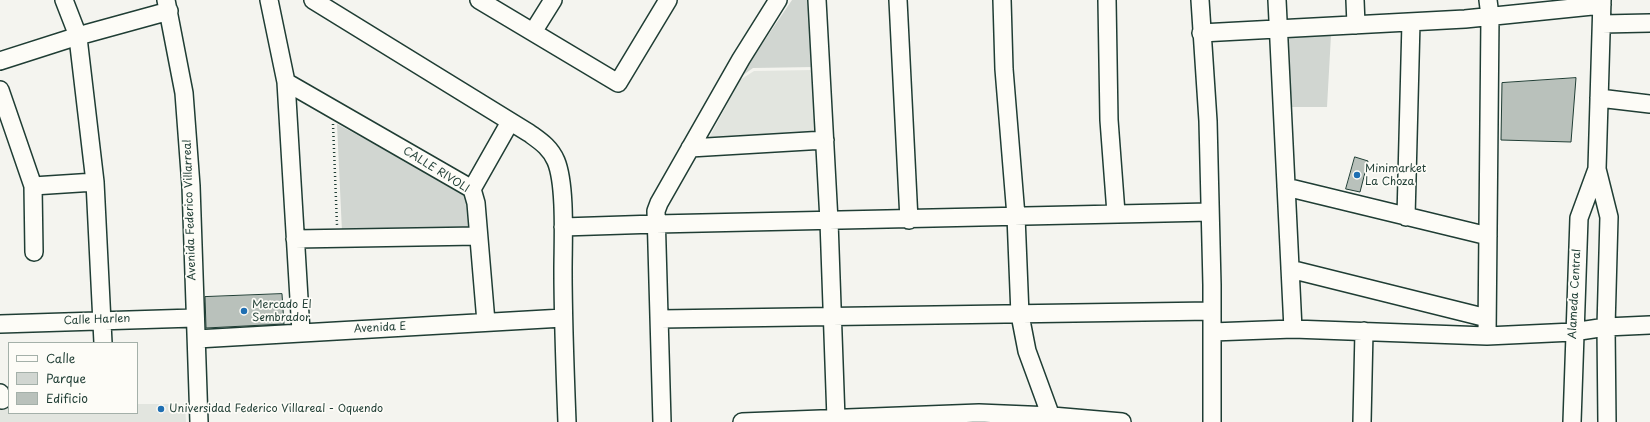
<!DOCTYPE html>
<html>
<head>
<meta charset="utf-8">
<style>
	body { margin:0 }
	#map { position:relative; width:1650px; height:422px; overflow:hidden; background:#f4f4ef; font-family:"Playpen Sans",sans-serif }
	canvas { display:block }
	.legend { position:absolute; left:8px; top:342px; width:130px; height:72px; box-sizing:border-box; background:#fdfcf7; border:1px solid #a4b0a9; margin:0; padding:5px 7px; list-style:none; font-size:12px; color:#1f3d34 }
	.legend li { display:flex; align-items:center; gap:8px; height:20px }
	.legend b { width:20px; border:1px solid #a4b0a9 }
</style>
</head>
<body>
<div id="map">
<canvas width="1650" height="422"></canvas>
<ul class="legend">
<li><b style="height:5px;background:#fdfcf7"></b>Calle</li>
<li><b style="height:11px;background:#d1d6d1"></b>Parque</li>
<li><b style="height:11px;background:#b9c1bb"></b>Edificio</li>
</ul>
</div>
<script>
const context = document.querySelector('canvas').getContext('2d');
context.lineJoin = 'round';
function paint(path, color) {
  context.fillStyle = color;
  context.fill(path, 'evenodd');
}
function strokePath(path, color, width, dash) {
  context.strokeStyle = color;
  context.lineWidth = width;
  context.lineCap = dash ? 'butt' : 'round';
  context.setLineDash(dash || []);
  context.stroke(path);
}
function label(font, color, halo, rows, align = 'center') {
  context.font = font + ' "Playpen Sans",sans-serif';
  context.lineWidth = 3.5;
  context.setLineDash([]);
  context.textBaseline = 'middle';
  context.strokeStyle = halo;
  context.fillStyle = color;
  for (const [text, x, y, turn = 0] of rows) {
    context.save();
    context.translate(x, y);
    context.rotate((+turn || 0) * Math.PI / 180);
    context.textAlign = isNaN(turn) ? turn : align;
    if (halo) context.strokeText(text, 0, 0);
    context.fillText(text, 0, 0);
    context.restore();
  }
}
paint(new Path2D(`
	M813,70L814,135L709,138L740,80L754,71Z
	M137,404H185L186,422H0V405H9V413H137Z`), '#e2e5df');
paint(new Path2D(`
	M792,0H812L814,67L753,68L739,78Z
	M1283,35H1331L1327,107H1286Z
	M337,124L461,190L470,205L471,229L342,232Z`), '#d1d6d1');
const building = new Path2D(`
	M1576,78L1571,142L1501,140L1502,83Z
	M1355,157L1368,161L1360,192L1346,189Z
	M282,294L284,324L206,328L205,297Z`);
paint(building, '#b9c1bb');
strokePath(building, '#1f3d34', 1);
const minor = new Path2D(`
	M64,0L78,36L79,46L95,182L103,343
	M166,0L184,93L191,186L199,422
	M269,0L286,82L301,332
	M313,0L529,133C540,141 550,147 556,161C566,185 563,242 563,270C563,320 565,371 567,422
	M479,0L618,83L668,0
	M817,0L829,221L836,419
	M898,0L909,220
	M1002,0L1004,69L1016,216L1020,315L1027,351L1053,422
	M1107,0L1109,120L1116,213
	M1200,0L1208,121L1212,285V422
	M1277,0L1293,329
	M1355,0L1356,25
	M1602,0L1597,169L1609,217L1606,327L1607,422
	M1602,24L1650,23
	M533,32L553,0
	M1201,33L1465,19L1602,5
	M0,61L78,36L169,11
	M286,82L472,189L476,203L486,322
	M0,90L33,186L34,252
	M1599,98L1650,104
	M690,148L825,140
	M33,186L95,182
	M1286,187L1488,236
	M472,189L510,122
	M1406,217L1411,22
	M563,227L656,224L1210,212
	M295,239L478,236
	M1290,269L1487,318
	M660,319L1212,311
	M0,324L194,318
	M1212,332L1293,329L1487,336L1573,332L1606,327L1650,325
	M1487,336L1490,16L1488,0
	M197,339L563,318
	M0,393L2,400
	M662,422L656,211L659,203L741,59L778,0
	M742,422L979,413L1052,416L1122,422
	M1362,422L1364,331
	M1572,422L1579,218L1597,169`);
strokePath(minor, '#1f3d34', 20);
strokePath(new Path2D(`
	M333,124L337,225`), '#1f3d34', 2.5, [1, 3]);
strokePath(minor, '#fdfcf7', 17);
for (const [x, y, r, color] of [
	[1357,175,4,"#1f6fb2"],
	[244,311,4,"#1f6fb2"],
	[161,409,4,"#1f6fb2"]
]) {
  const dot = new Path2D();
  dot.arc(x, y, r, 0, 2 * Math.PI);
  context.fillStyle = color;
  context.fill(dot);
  strokePath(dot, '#fdfcf7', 1.5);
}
label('11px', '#1f3d34', '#fdfcf7', [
	["Minimarket",1365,169],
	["La Choza",1365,182],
	["Mercado El",252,305],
	["Sembrador",252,318],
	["Universidad Federico Villareal - Oquendo",169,409]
], 'left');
label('11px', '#1f3d34', '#fdfcf7', [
	["CALLE RIVOLI",436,170,32],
	["Avenida Federico Villarreal",190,210,-92],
	["Alameda Central",1575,294,-87],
	["Calle Harlen",97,320,-2],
	["Avenida E",380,328,-3]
]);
</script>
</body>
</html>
